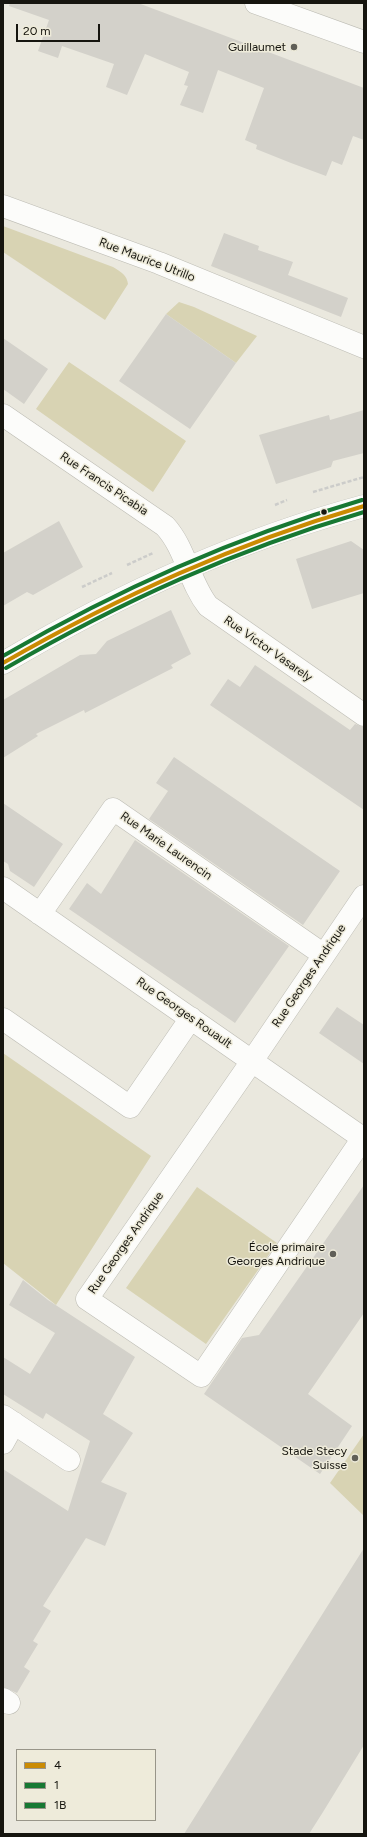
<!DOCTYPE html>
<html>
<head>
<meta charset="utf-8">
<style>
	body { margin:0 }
	#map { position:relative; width:367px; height:1837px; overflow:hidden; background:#eae8de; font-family:Figtree,sans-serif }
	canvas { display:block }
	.frame { position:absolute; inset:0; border:4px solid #16150f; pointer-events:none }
	.legend { position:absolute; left:16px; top:1749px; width:140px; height:72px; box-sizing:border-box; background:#eeebda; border:1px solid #989589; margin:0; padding:5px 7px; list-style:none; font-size:12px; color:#16150f }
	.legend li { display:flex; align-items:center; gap:8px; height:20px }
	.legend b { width:20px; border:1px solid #989589 }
	.scale { position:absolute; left:16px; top:24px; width:84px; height:18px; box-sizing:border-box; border:2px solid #16150f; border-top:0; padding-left:5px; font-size:12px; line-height:14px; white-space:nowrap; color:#16150f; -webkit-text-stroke:3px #eeebda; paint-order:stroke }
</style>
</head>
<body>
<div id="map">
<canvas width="367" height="1837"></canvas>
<div class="frame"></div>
<ul class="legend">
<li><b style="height:5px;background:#ca8b03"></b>4</li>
<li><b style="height:5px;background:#177833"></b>1</li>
<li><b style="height:5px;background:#177833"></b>1B</li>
</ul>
<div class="scale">20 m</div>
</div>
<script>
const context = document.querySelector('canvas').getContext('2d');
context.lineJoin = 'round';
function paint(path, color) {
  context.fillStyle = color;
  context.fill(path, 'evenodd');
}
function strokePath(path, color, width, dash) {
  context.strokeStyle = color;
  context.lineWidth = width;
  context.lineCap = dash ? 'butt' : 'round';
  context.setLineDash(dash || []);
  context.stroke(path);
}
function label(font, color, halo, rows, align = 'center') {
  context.font = font + ' Figtree,sans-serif';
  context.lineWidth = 3;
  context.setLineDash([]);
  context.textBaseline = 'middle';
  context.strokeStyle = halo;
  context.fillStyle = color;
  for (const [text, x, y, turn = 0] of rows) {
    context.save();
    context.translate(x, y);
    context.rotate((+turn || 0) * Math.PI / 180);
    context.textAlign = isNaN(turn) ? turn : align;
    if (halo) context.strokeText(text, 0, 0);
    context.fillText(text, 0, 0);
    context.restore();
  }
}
paint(new Path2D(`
	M3,226L113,267C121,272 127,275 128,284L105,320L3,252Z
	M179,302L194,307L257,336L236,363L166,314Z
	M69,362L186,441L153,492L36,409Z
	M3,1053L151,1156L56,1305L3,1263Z
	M197,1187L277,1243L206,1344L126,1288Z
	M364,1434V1516L330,1483Z`), '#d8d3b3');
paint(new Path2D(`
	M10,3H138L364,88V140L353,136L342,165L332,161L326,176L291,163L256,149L257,145L245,140L264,88L218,70L203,113L180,105L188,86L184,85L189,72L145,54L127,95L106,87L114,64L62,46L58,58L38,51L49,20L9,6Z
	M224,233L259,246L258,250L293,262L288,275L348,298L341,317L211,266Z
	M166,314L236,363L190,429L119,381Z
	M3,338L48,369L24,404L3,389Z
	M364,410V453L333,461L331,467L276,484L259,435L329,415L330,420Z
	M59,521L83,567L33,595L27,592L3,606V553Z
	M351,541L364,550V593L312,609L296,559Z
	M171,610L191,654L171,665L173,668L85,713L84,710L36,734L38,736L3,758V700L80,655L96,654L107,641Z
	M255,665L350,730L355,724L364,727V810L210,705L228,679L240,687Z
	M174,757L340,871L303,925L149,819L168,791L156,783Z
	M3,803L63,844L34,887L10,871L8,864L3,861Z
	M135,840L289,946L235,1023L69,909L87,883L101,894Z
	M337,1007L364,1025V1064L319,1033Z
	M364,1185V1313L308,1394L352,1426L320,1474L204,1394L242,1338L259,1335Z
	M23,1280L48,1300L135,1357L103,1414L133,1433L101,1482L127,1493L105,1546L86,1538L43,1606L51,1611L33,1641L38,1644L24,1667L30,1671L17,1693L3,1687V1469L68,1511L90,1441L46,1413L43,1419L3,1394V1357L30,1374L55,1333L9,1305Z
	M364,1548V1745L323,1812L309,1834H184Z`), '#d3d1ca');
const minor = new Path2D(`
	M256,3L364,42
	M3,206L159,263L364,347
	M3,415L165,526C186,549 189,582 208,606L364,715
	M3,663C116,596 237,540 364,506
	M3,888L364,1139
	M40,914L113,809L324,955
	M3,1019L130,1107L191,1018
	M363,1138L201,1376L87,1299L252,1061L364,896
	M3,1416L69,1460
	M3,1443L14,1423
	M3,1699L9,1703`);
strokePath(minor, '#bdbcb4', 23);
strokePath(new Path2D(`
	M313,492L364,477
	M275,505L287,500
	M127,565L153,553
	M82,587L112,573`), '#ccccca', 2.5, [4, 2]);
strokePath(minor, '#fcfcfa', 22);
strokePath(new Path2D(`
	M3,663C120,596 234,544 364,506`), '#ca8b03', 4);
strokePath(new Path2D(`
	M6,668C122,601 235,550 364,512`), '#177833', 4);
strokePath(new Path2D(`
	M3,656C119,589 233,538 362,500`), '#177833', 4);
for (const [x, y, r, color] of [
	[294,47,4,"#605f57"],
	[324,512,3.5,"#16150f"],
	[333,1254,4,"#605f57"],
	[355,1458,4,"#605f57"]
]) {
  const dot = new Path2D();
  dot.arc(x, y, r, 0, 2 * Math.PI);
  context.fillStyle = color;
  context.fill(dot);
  strokePath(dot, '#eeebda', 1.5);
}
label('12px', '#16150f', '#eeebda', [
	["Guillaumet",286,47],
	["École primaire",325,1247],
	["Georges Andrique",325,1261],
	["Stade Stecy",347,1451],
	["Suisse",347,1465]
], 'right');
label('12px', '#16150f', '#eeebda', [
	["Rue Maurice Utrillo",147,260,21],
	["Rue Francis Picabia",104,484,34],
	["Rue Victor Vasarely",268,649,35],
	["Rue Marie Laurencin",166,846,35],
	["Rue Georges Andrique",309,976,-56],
	["Rue Georges Rouault",184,1013,35],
	["Rue Georges Andrique",126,1243,-55]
]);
</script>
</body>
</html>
